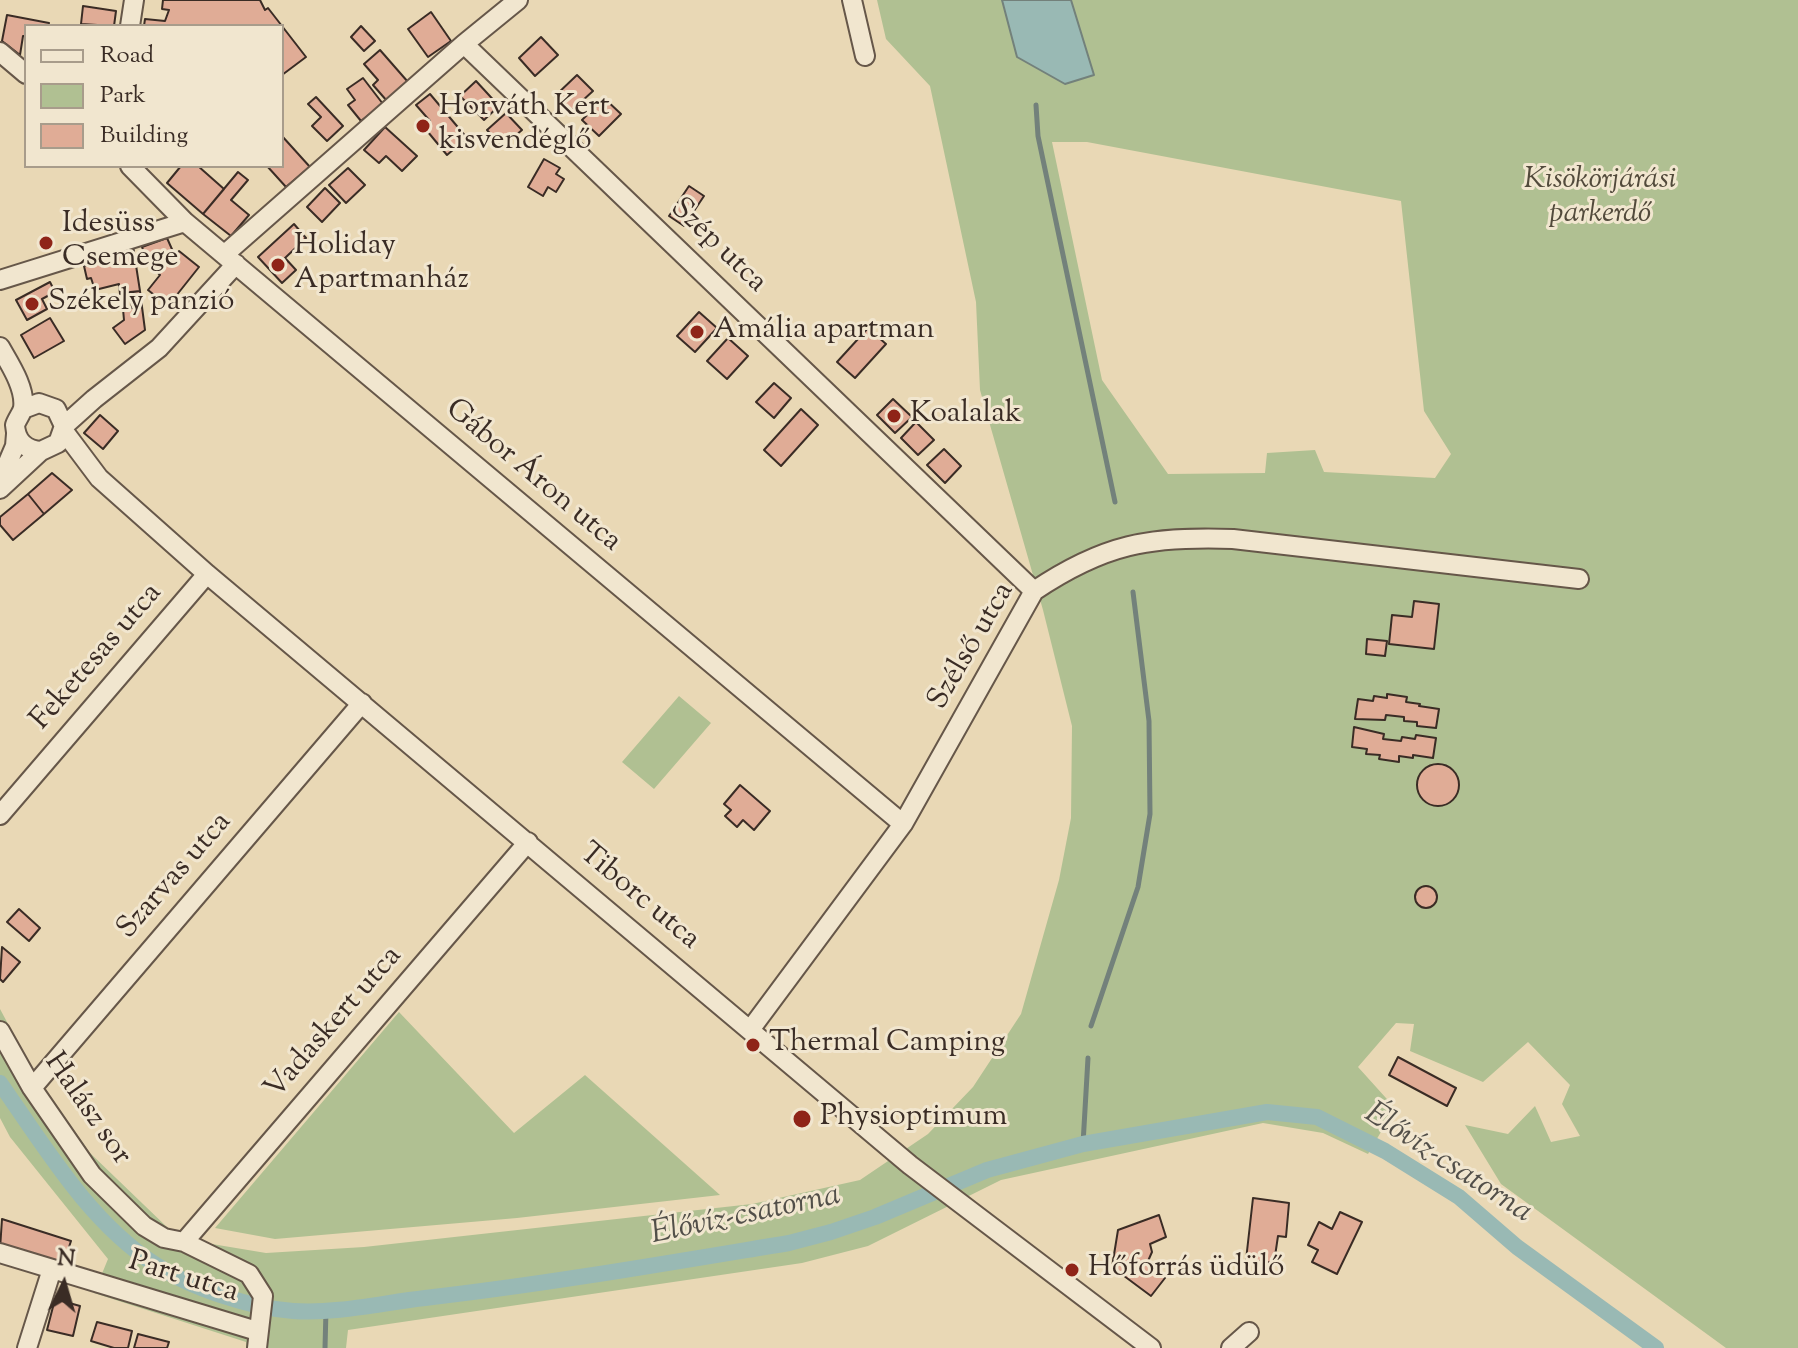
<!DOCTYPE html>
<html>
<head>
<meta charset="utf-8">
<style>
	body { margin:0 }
	#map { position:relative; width:1798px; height:1348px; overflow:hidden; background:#e9d8b5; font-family:"Sorts Mill Goudy",serif }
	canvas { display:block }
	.legend { position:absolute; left:24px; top:24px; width:260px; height:144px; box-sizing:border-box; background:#f1e6cf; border:2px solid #a89c8b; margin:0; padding:10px 14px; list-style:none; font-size:24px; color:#3a2c25 }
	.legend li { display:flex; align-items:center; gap:16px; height:40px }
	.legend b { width:40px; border:2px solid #a89c8b }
	.north { position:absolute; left:24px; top:1244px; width:80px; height:80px; -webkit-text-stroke:6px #f1e6cf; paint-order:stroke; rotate:5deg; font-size:22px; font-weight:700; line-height:32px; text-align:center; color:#3a2c25 }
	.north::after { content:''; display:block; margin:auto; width:28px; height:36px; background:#3a2c25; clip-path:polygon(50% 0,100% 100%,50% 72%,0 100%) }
</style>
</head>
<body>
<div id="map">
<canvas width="1798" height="1348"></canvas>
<ul class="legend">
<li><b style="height:10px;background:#f1e6cf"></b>Road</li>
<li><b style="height:22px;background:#b0c092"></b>Park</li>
<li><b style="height:22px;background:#e0ac96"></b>Building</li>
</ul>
<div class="north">N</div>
</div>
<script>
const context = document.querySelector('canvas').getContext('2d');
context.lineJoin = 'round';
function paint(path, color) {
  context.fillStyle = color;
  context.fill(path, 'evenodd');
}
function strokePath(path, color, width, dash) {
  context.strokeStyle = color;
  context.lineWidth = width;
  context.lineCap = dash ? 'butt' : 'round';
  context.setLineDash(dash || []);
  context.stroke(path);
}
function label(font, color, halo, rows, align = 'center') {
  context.font = font + ' "Sorts Mill Goudy",serif';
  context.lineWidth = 6;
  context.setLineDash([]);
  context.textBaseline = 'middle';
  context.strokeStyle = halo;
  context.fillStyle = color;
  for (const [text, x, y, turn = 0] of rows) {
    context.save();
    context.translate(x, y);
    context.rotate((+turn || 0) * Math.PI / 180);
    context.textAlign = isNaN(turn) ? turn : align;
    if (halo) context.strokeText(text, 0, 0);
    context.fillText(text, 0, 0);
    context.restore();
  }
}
paint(new Path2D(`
	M877,0H1798V1348H1726L1501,1184L1465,1125L1508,1134L1535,1106L1551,1142L1580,1136L1562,1104L1570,1085L1528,1042L1483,1082L1410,1051L1414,1024L1396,1023L1358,1067L1395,1108L1368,1154L1323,1133L1263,1123L1001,1180L868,1246L802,1263L348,1330L346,1348H246V1342L94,1293L108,1259L10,1137L0,1118V1009L35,1074L90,1153L170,1230L206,1243L266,1253L364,1247L752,1204L860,1180L928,1134L973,1087L1021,1014L1059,880L1071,818L1072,726L1043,610L980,390L976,302L930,86L886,39ZM1052,142H1087L1401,201L1424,411L1451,454L1435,478L1324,472L1315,450L1267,453L1265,473L1168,474L1102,380Z
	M679,696L711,723L654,789L622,762Z
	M399,1012L514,1133L585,1075L720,1195L517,1218L275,1239L215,1228Z`), '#b0c092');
const water = new Path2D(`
	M1002,0H1071L1094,75L1065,84L1017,57Z`);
paint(water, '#99b9b4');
strokePath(water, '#73817b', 2);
strokePath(new Path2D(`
	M1036,105L1038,136L1115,502
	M1091,1026L1138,887L1150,814L1149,721L1133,592
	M1083,1144L1088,1058
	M325,1348L326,1310`), '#73817b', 5);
strokePath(new Path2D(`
	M0,1083C45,1147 89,1222 156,1265C191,1288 251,1308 293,1311C336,1314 382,1303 425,1298C547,1284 668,1263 789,1243L831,1232L875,1217L987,1170L1083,1144L1267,1112L1317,1117L1385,1151L1459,1197L1517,1247L1656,1348`), '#99b9b4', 16);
const building = new Path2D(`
	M163,0H260L265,10L268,8L306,57L282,75V26H144L145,19L165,21L169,10L162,9Z
	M83,6L116,11L114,26L81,24Z
	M431,12L451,41L428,57L408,29Z
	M7,15L49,23L48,26H26V36H23L20,55L2,41Z
	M361,26L375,41L364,51L351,37Z
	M541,37L558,55L535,76L519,58Z
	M380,50L408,82L387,101L373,85L378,80L364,64Z
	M577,75L593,91L570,112L555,96Z
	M363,78L383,104L361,121L348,105L355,100L347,89Z
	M476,81L499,106L484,120L460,96Z
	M430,94L467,138L447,155L423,126L430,121L416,105Z
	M316,97L343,126L327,141L312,126L321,117L308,104Z
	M604,98L621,114L599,136L582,120Z
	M506,113L522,130L502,147L487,130Z
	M385,127L417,156L402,171L386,156L379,163L364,150Z
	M282,136L310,167L286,187L267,166H282Z
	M544,159L560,168L556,174L564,179L556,192L548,187L543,196L528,187Z
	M181,166H198L224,189L203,214L167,183Z
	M348,168L365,185L346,203L329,185Z
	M238,172L248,180L231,200L249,215L231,236L203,214Z
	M689,186L704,196L684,226L669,216Z
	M325,188L340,203L322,222L307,207Z
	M294,224L306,238L285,258L296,270L282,283L258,257Z
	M167,238L175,256L179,251L199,267L168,306L148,290L160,275L148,263L142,247Z
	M133,246L140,291L120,294L119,284L95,290L91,278L87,279L84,266L88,265L86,258Z
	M50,282L55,292L42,299L47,309L27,320L16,300Z
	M140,291L142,307L132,308L130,292Z
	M142,307L145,330L125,344L113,328L124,320L123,309Z
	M699,312L717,328L695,352L677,336Z
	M50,318L64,341L34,358L21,335Z
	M868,328L886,344L855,378L837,362Z
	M728,338L748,356L727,379L707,361Z
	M774,383L791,398L774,418L756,402Z
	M893,399L912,417L895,433L877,415Z
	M801,409L818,425L781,466L764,450Z
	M100,415L118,431L103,449L84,433Z
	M916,422L934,440L918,455L901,438Z
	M944,449L961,466L945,483L927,465Z
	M52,473L72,490L44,514L28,494Z
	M28,494L44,514L13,540L0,525V517Z
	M1414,601L1439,604L1434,649L1389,644L1392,615L1412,617Z
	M1367,639L1387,641L1385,656L1366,654Z
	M1387,694L1407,697L1406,702L1420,704L1419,706L1439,709L1436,728L1417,726V722L1404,721V717L1386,715L1385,720L1355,719L1358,699L1373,701L1374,696L1387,698Z
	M1354,727L1384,734L1383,739L1401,741L1402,737L1415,739L1416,735L1436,738L1433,758L1413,755V758L1399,756V762L1379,759L1380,755L1366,754L1367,749L1352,747Z
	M1417 785a21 21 0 1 1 42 0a21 21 0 1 1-42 0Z
	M740,785L770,811L754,830L743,820L737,827L725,816L731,810L724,804Z
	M1415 897a11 11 0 1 1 22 0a11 11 0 1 1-22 0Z
	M19,909L40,928L29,941L7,922Z
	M2,947L20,962L3,982L0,979Z
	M1398,1057L1456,1088L1447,1106L1389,1075Z
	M1253,1198L1289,1203L1286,1237L1278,1236L1274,1263L1246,1260Z
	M1340,1212L1362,1222L1337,1274L1312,1262L1318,1250L1308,1245L1319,1222L1332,1229Z
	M1159,1215L1166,1237L1150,1244L1152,1252L1148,1261L1165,1278L1151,1296L1112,1267L1118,1230Z
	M2,1219L71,1241L62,1268L0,1249Z
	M55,1299L80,1306L73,1336L47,1330Z
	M97,1322L132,1331L128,1348H114L91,1341Z
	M138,1334L169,1342L167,1348H134Z`);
paint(building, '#e0ac96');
strokePath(building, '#3a2c25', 2);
const minor = new Path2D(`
	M852,0L865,56
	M130,26L134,0
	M464,44L1034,591
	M0,52L26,74
	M130,166L185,222L903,824
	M225,254L464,44L518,0
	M0,280L185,222
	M0,347C9,363 26,388 23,408C22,413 17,419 15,425C16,441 25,450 41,451L58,443L64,426L56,409L39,403L23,409
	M64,426L94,399L159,348L236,264
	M63,430L99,478L207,574L910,1165L1151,1348
	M0,481L15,446L16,434
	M0,489L41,451
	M0,815L207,574
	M750,1030L903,824L1034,591C1104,544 1149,536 1233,539L1579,579
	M0,1031L32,1088L92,1175L144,1226L164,1238L184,1242L249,1274L263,1296L257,1348
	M32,1088L362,703
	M184,1242L528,842
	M0,1253L257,1331
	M27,1348L52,1269
	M1231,1348L1249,1332`);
strokePath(minor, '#665749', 22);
strokePath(minor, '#f1e6cf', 18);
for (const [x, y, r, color] of [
	[423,126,8,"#8f2418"],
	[46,243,8,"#8f2418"],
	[278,265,8,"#8f2418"],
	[32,304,8,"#8f2418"],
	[697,332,8,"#8f2418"],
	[894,416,8,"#8f2418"],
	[753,1045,8,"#8f2418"],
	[802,1119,10,"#8f2418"],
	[1072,1270,8,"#8f2418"]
]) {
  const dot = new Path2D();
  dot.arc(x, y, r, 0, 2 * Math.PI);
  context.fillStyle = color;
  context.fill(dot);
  strokePath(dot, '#f1e6cf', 3);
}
label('30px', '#3a2c25', '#f1e6cf', [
	["Horváth Kert",439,109],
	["kisvendéglő",439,143],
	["Idesüss",62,226],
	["Csemege",62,260],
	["Holiday",294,248],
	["Apartmanház",294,282],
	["Székely panzió",48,304],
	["Amália apartman",713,332],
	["Koalalak",910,416],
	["Thermal Camping",769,1045],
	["Physioptimum",820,1119],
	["Hőforrás üdülő",1088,1270]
], 'left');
label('italic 30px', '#524a3b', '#f1e6cf', [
	["Kisökörjárási",1600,182],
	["parkerdő",1600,216]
]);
label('30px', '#3a2c25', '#f1e6cf', [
	["Szép utca",717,247,44],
	["Gábor Áron utca",532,477,40],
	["Szélső utca",973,647,-60],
	["Feketesas utca",98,658,-49],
	["Szarvas utca",176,877,-49],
	["Tiborc utca",638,898,40],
	["Vadaskert utca",335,1024,-49],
	["Halász sor",86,1110,55],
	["Part utca",183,1279,17]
]);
label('italic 32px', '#524f49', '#f1e6cf', [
	["Élővíz-csatorna",1447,1165,33],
	["Élővíz-csatorna",746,1217,-12]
]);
</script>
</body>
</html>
